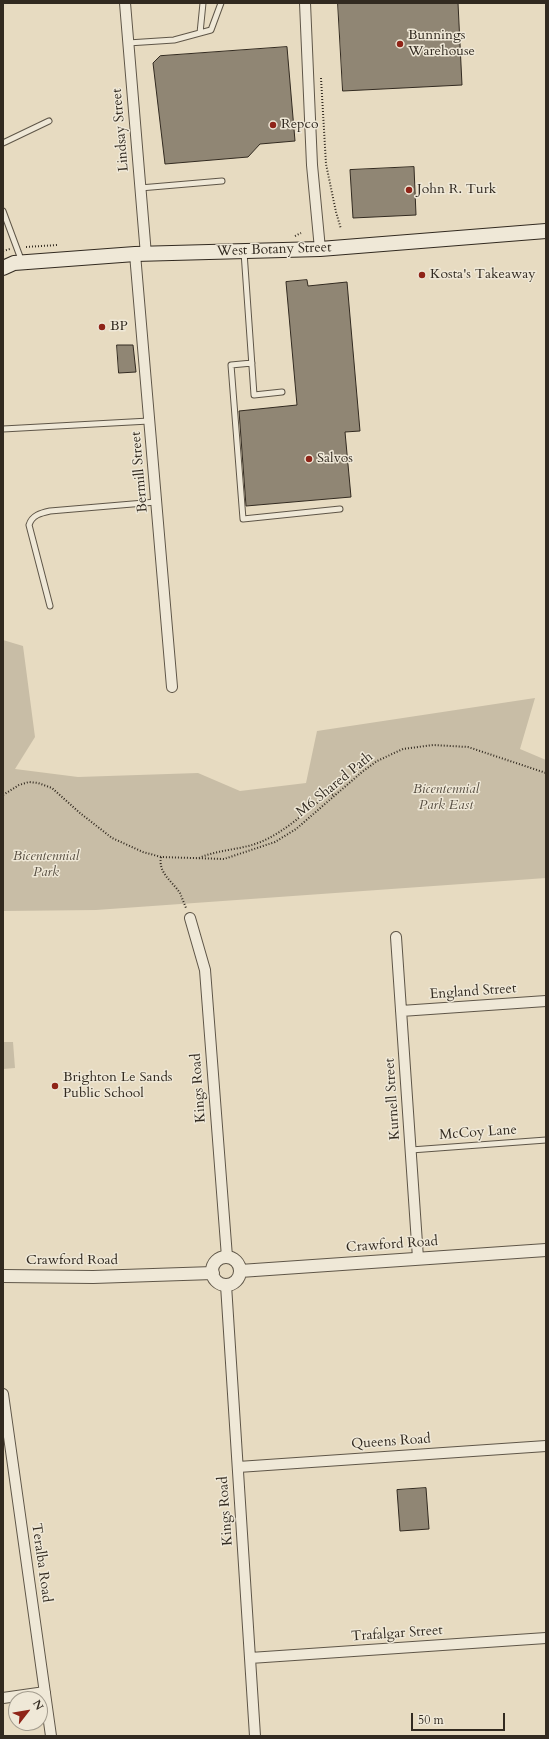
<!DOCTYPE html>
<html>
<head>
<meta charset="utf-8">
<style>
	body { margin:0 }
	#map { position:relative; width:549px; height:1739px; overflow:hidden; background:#e7dbc1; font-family:Cardo,serif }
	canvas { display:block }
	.frame { position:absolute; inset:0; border:4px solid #322a20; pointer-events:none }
	.north { position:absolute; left:8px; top:1691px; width:40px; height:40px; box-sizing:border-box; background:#efe8d7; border:1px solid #a39c8e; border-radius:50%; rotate:59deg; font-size:11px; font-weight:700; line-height:16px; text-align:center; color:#322a20 }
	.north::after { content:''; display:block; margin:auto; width:14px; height:18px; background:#8f2418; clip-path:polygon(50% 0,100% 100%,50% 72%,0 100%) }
	.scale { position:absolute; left:411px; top:1713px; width:94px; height:18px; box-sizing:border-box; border:2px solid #322a20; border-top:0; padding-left:5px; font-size:12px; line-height:14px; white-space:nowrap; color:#322a20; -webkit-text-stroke:3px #efe8d7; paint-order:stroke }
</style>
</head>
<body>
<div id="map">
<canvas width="549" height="1739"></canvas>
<div class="frame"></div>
<div class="north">N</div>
<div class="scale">50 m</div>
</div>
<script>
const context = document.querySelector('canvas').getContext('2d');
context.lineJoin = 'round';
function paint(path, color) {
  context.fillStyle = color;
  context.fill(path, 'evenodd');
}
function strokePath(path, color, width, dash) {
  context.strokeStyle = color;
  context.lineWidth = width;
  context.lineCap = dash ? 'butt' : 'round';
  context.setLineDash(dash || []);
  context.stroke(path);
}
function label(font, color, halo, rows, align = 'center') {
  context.font = font + ' Cardo,serif';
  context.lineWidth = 3;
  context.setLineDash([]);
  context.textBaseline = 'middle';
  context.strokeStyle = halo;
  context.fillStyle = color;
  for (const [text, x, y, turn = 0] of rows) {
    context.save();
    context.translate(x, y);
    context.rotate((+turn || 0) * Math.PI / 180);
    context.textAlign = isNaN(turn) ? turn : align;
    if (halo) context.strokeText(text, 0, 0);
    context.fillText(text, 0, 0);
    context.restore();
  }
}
paint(new Path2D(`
	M3,640L23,646L35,737L15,769L78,777L198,773L240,791L306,783L317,731L535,698L520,749L546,760V878L96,910L3,911Z
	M3,1042H13L15,1068L3,1069Z`), '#c8bda6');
const building = new Path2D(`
	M338,3H458L462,85L343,91Z
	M287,47L295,141L260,144L248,157L165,164L153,63L160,56Z
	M414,167L416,215L353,218L350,170Z
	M307,280L308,286L347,282L360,431L345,432L351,497L246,506L239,411L297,405L286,282Z
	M117,345H133L136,372L119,373Z
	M426,1488L429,1529L400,1531L397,1490Z`);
paint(building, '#908674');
strokePath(building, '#322a20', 1);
const service = new Path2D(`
	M200,33L203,3
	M128,43L174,40L211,30L221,3
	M3,143L49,121
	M140,188L222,181
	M3,211L22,262
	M244,252L254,395L282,392
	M252,363L231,365L243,519L340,509
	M3,429L149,421
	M50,606L29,525C32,515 41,513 50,511L156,502
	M411,1150L546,1140`);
const minor = new Path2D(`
	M125,3L146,255
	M305,3L312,165L320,249
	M135,254L172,687
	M190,918L205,970L227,1257
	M396,937L418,1258
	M401,1011L546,1001
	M226,1285L255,1736
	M3,1394L51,1736
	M238,1467L546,1446
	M250,1658L546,1638
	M3,1698L45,1692`);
const tertiary = new Path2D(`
	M212 1271a14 14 0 1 1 28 0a14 14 0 1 1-28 0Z
	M240,1271L546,1250
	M3,1276L93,1277L213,1273`);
const secondary = new Path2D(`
	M3,268L14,263L135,254L320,249L546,231`);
strokePath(service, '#5f5648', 7);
strokePath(minor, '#5f5648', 12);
strokePath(tertiary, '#5f5648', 14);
strokePath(secondary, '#322a20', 16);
strokePath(new Path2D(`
	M321,78L326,164L336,212L341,229
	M295,236L301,233
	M26,247L57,245
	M3,251L10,249
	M3,795L19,785L29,782L38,783L52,788L80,813L112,838L143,852L161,857L224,859L275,842L296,829L362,772L377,761L403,749L433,745L468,747L546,773
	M161,857C158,873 172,881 180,893C182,898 184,903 186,908
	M199,858C217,850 237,850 255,844C282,835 305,812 326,796L335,794`), '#322a20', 2, [1, 2]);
strokePath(service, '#efe8d7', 5);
strokePath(minor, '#efe8d7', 10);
strokePath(tertiary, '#efe8d7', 12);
strokePath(secondary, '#efe8d7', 14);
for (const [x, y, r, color] of [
	[400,44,4,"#8f2418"],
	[273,125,4,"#8f2418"],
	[409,190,4,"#8f2418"],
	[422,275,4,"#8f2418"],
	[102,327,4,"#8f2418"],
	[309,459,4,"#8f2418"],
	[55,1086,4,"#8f2418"]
]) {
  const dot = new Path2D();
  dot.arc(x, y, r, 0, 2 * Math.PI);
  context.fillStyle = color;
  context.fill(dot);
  strokePath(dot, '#efe8d7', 1.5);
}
label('14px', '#322a20', '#efe8d7', [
	["Bunnings",408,36],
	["Warehouse",408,52],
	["Repco",281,125],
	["John R. Turk",417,190],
	["Kosta's Takeaway",430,275],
	["BP",110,327],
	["Salvos",317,459],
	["Brighton Le Sands",63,1078],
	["Public School",63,1094]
], 'left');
label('14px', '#322a20', '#efe8d7', [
	["Lindsay Street",121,130,-95],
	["West Botany Street",274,250,-2],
	["Bermill Street",140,472,-95],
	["M6 Shared Path",335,785,-39],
	["England Street",473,992,-4],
	["Kings Road",199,1088,-94],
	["Kurnell Street",393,1099,-94],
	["McCoy Lane",478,1133,-4],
	["Crawford Road",392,1245,-4],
	["Crawford Road",72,1261],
	["Queens Road",391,1442,-4],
	["Kings Road",226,1511,-94],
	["Teralba Road",41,1563,82],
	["Trafalgar Street",397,1634,-4]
]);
label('italic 14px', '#584f42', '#efe8d7', [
	["Bicentennial",446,790],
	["Park East",446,806],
	["Bicentennial",46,857],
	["Park",46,873]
]);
</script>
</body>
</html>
